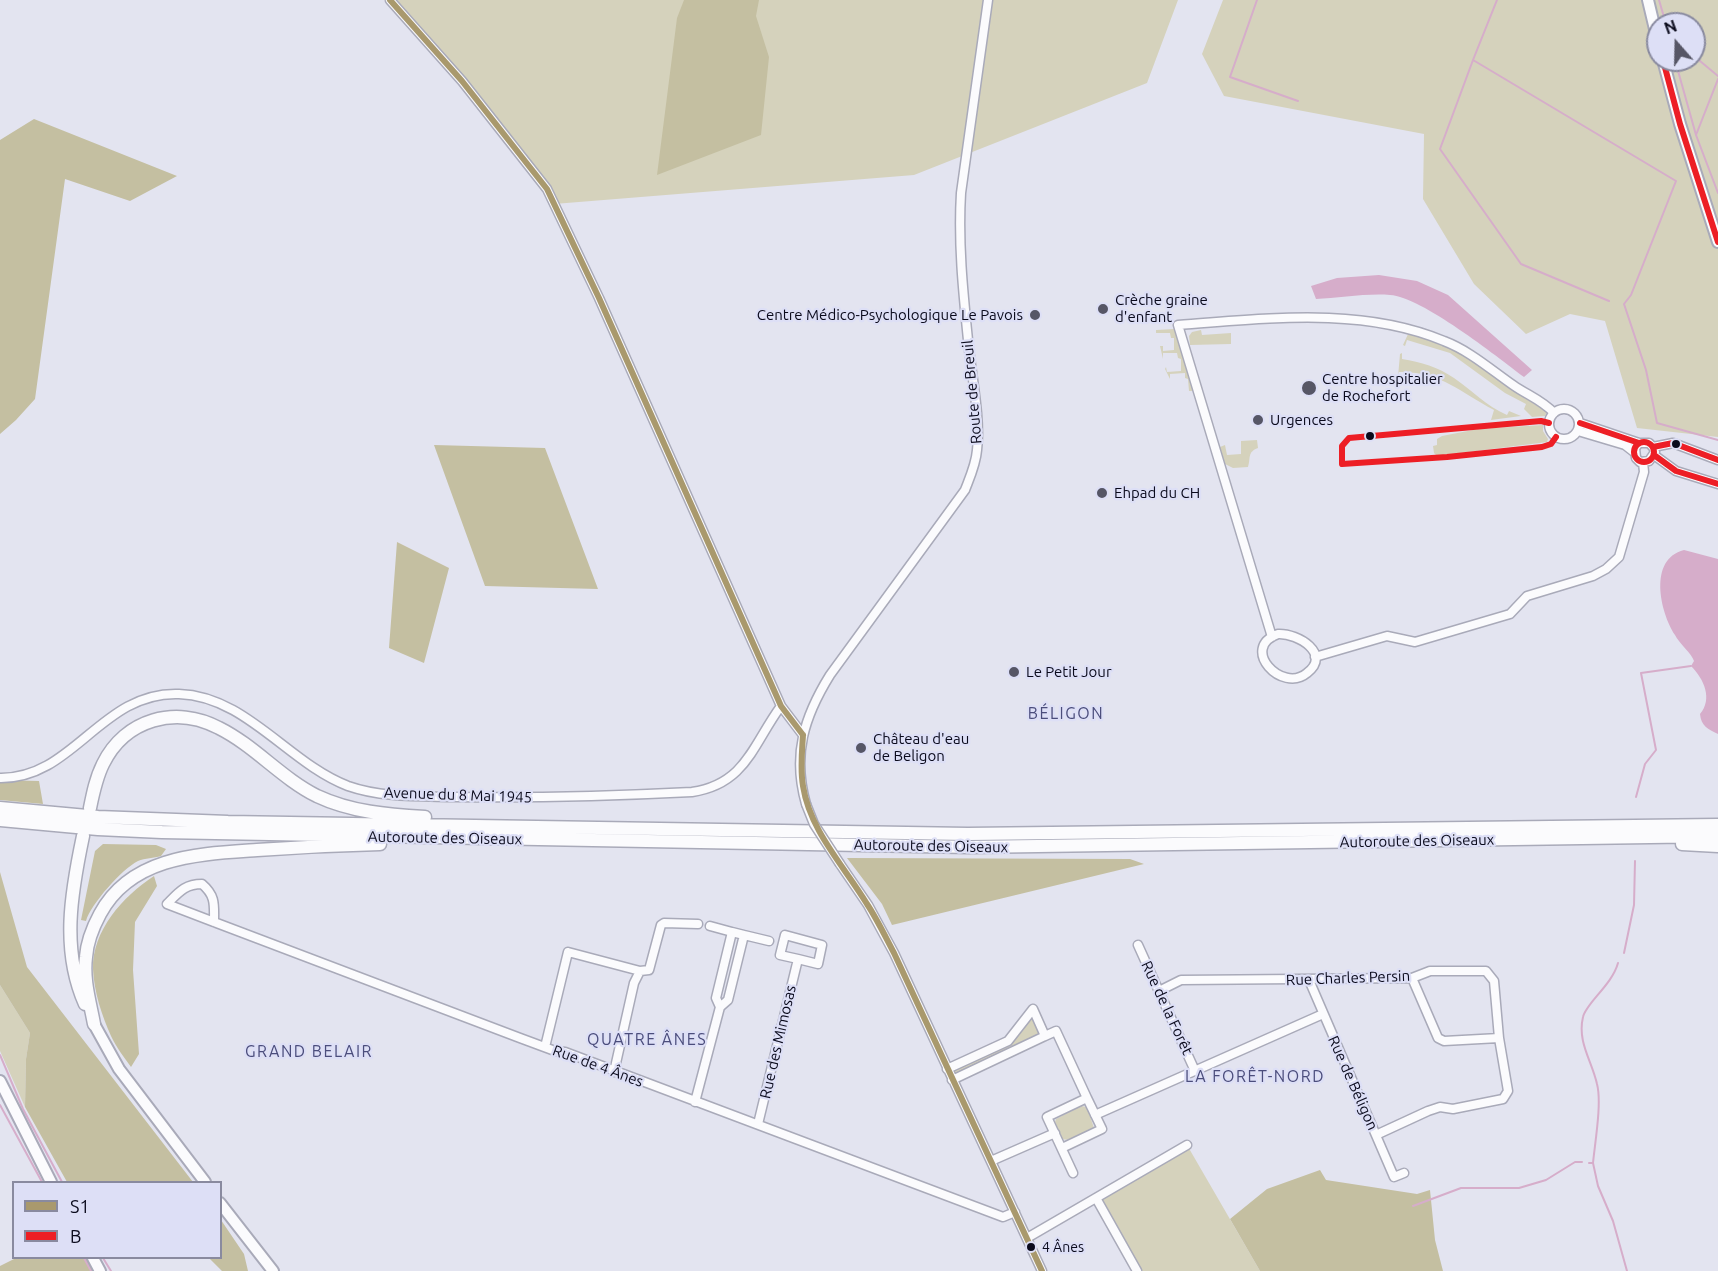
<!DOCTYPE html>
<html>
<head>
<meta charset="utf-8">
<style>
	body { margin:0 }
	#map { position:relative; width:1718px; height:1271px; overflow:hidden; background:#e3e4f0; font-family:Ubuntu,sans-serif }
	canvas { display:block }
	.legend { position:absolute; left:12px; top:1181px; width:210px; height:78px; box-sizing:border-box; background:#dddff6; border:2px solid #898a9f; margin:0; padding:8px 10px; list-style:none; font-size:18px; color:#0a0a1c }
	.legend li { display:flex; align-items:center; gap:12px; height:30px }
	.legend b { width:30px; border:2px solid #898a9f }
	.north { position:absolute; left:1646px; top:12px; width:60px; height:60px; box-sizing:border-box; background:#dddff6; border:2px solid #898a9f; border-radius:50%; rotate:340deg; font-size:16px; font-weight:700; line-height:24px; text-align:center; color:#0a0a1c }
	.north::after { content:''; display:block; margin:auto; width:21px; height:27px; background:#565666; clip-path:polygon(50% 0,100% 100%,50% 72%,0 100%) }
</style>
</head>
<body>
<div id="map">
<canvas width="1718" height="1271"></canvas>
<ul class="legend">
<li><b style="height:8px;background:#a9996d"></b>S1</li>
<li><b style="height:8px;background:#ed1e25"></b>B</li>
</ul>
<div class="north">N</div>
</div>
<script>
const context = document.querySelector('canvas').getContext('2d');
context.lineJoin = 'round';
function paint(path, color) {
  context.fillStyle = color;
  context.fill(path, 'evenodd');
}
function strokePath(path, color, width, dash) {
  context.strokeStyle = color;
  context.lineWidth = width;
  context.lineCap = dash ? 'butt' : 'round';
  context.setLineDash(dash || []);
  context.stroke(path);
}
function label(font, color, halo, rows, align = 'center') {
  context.font = font + ' Ubuntu,sans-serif';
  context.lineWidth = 4.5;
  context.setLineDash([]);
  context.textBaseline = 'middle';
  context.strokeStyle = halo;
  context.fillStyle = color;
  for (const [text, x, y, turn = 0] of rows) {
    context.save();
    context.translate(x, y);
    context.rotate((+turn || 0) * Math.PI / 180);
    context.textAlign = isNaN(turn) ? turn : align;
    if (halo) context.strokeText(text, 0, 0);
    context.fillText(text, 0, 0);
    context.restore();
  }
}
paint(new Path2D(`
	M397,0H1178L1147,83L914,175L554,204Z
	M1223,0H1718V437L1637,428L1605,321L1570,314L1526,334L1474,284L1423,199L1424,134L1224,96L1202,54ZM1658,24H1694V60H1658Z
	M1174,329H1175L1195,391H1189L1188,379L1185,378V373L1170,374V379L1165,369L1166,367L1167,372L1181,371V359L1178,358L1177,353H1163V359L1160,346H1163V351L1174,350V338H1171L1170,333H1156V330Z
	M1201,330L1202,335L1231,333V344L1190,345L1189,336L1192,332Z
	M1409,332L1444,345L1472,360L1511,389L1547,412L1545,416L1532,417L1524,409L1526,404L1505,393L1450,353L1407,340L1405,346L1403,345Z
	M1402,353V359C1421,362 1438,367 1454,378C1473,391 1486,406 1507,415L1509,411L1521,416L1491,420L1494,410C1460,392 1440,371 1399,372L1398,377L1400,354Z
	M1543,425V431L1548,439L1547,442L1437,456L1434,453L1433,446L1437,445V439L1442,436L1478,429Z
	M1257,440L1258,448C1247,452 1251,458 1248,467L1233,468L1225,464L1220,447L1225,445L1227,455L1241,454V441Z
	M0,985L30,1033L26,1059L25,1107L0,1051Z
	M1033,1009L1045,1036L952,1080L947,1069L1008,1041Z
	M1081,1106L1087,1107L1094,1128C1087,1136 1072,1142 1062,1139L1055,1122L1056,1119Z
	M1187,1145L1260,1271H1140L1096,1198Z`), '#d5d2bc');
paint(new Path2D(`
	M684,0H759L756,16L769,57L761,135L657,175L677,18Z
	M34,119L177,176L130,201L65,179L35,399L16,420L0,434V140Z
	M434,445L545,448L598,589L485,586Z
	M397,542L449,568L424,663L389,648Z
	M0,780L39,781L43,804L0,800Z
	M103,844L156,845L166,849L161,856C154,858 145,858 138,861C122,869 91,904 86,921L81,920L95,851Z
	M847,858L1130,859L1144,864L892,925L882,904Z
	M0,872L27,967L193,1182H67L25,1107L26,1059L30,1033L0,985Z
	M154,876L157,886L135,922L133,970L139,1054L131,1067C124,1057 116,1047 111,1036C102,1016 94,992 93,969C92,931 123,896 154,876Z
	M1320,1170L1326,1180L1417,1194L1430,1190L1435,1240L1443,1271H1260L1230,1219L1267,1189Z
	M221,1220L244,1254L248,1271H222L209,1258H220Z
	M16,1258H93L100,1271H0V1266Z`), '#c4bfa1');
paint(new Path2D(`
	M1379,275L1417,281L1448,295L1532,370L1524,377C1496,356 1422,297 1390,295C1368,293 1338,298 1316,299L1311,286L1337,278Z
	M1684,550L1718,559V734C1708,729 1701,726 1700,714C1713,699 1704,679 1691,666L1694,661C1692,654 1679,643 1675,635C1660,612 1648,559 1684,550Z`), '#d6adca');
strokePath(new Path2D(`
	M1257,0L1230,77L1298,101
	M1659,0L1666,24
	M1694,56L1718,76
	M1473,60L1497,0
	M1675,60L1696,135L1718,193
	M1696,135L1718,79
	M1609,301L1521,264L1440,149L1473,60L1676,181L1631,295L1624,304L1646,370L1657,423L1718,440
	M1636,797L1645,764L1656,750L1641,673L1691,666
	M1624,953L1634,905L1635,861
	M0,1055L23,1109L62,1182
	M0,1105L42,1182
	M1589,1163H1593L1598,1186L1613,1221L1627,1271
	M1593,1163C1595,1142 1602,1103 1597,1084C1592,1061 1577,1042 1583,1017C1586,1003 1612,985 1618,963
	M1413,1206L1461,1188H1519L1546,1180L1575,1162H1582
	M84,1258L91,1271
	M103,1258L111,1271`), '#d6adca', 2);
const minor = new Path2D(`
	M390,0L462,81L547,189L599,298L781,706L803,735
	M1549 424a15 15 0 1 1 30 0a15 15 0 1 1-30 0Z
	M1580,423L1639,443H1649L1653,447L1655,452L1649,461L1640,462L1636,458L1635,448L1639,443
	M1578,431L1625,445L1634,452
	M1653,447L1673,443L1718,460
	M1654,455L1676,471L1718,484
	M1278,634C1298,633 1332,654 1307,673C1282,694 1239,648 1278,634Z
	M1272,637L1178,325C1266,319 1360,306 1444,341C1470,351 1490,369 1513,385C1527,395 1542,400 1554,413
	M1315,657L1387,636L1415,642L1510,614L1527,596L1593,576L1606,569L1619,557L1644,472L1643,462
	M0,778C74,779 101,691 179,694C246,696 288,763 348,786C382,798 421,796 456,797C535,798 613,796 692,792C746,784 753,744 781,706
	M806,804C792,755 804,717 830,675L965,490C970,477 976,464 977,450C981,418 971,373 968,340C963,291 958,242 961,193L988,0
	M840,864L868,905L894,953L1042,1271
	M214,922C214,905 216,896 202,884C185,884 179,892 167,904L214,922L520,1038L555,1051L565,1052L1003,1217L1015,1212
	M710,926L732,932
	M744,935L769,941
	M1138,945L1195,1071
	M1412,978L1438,1038L1444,1041L1499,1038
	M1309,980L1394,1177L1404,1173
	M1159,991L1181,980L1412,978L1430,971H1486L1494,981L1499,1038L1508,1091L1503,1099L1453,1109L1440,1107L1428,1111L1376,1135
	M1045,1036L1056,1031L1087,1098
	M545,1047L568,952L640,971
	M947,1069L1008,1041L1033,1009L1045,1036L952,1080
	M614,1072L634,983L640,971L649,970L661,925L664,923L698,924
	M695,1102L720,1007L728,1000L744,935L732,932L716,998L720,1007
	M1095,1115L1323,1014
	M758,1124L798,959L818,964L822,945L785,935L780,955L798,959
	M1062,1148L1102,1129L1087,1098L1047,1117L1073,1173
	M991,1161L1055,1133
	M1096,1198L1137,1271
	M1027,1238L1187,1145`);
const major = new Path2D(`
	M1648,0L1658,42
	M1663,60L1680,124L1718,242
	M94,1024L119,1069L205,1182
	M0,1081L51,1182
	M220,1203L273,1271
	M93,1258L100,1271`);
const highway = new Path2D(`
	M0,808L98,817L228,822L968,834L1718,825
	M90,808C93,793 96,778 103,764C125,719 176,705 219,728C255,746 281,778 317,796C351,812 388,815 425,817
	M0,820L98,829L162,832L970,847L1718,836
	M83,836C71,893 61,950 85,1004
	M1682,844L1718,846
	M94,1024C90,1002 83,980 86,957C87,942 93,927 100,914C131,856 199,854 257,850C298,847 339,845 380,844`);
strokePath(minor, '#a9aab9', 11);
strokePath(major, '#a9aab9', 14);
strokePath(highway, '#a9aab9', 15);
strokePath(minor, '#fbfbfd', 8);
strokePath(major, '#fbfbfd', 10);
strokePath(highway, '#fbfbfd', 12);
const minorBridge = new Path2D(`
	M806,804L814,824L840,864`);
strokePath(minorBridge, '#a9aab9', 11, []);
strokePath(minorBridge, '#fbfbfd', 8);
strokePath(new Path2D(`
	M390,0L462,81L547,189L599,298L781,706L803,735
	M803,735C802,752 800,769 803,786C810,831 844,866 867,904C877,919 885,936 894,953L1042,1271`), '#a9996d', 6);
strokePath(new Path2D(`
	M1663,60L1680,124L1718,242
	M1580,423L1639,443
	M1634 452a10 10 0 1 1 20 0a10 10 0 1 1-20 0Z
	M1653,447L1673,443L1718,460
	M1654,455L1676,471L1718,484
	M1342,464V446L1349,438L1541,421L1549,423
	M1342,464L1447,457L1542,447L1551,444L1556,437`), '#ed1e25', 6);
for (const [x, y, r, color] of [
	[1103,309,6,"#565666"],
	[1035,315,6,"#565666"],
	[1309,388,8,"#565666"],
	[1258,420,6,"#565666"],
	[1370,436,5,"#0a0a1c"],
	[1676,444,5,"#0a0a1c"],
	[1102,493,6,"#565666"],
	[1014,672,6,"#565666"],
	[861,748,6,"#565666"],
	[1031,1247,5,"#0a0a1c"]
]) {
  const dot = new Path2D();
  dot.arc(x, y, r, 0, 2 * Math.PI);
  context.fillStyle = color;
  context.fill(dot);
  strokePath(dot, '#dddff6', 2);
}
label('14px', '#0a0a1c', '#dddff6', [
	["4 Ânes",1042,1247]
], 'left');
label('15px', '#0a0a1c', '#dddff6', [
	["Crèche graine",1115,300],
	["d'enfant",1115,317],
	["Centre Médico-Psychologique Le Pavois",1023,315,"right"],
	["Centre hospitalier",1322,379],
	["de Rochefort",1322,396],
	["Urgences",1270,420],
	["Ehpad du CH",1114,493],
	["Le Petit Jour",1026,672],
	["Château d'eau",873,739],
	["de Beligon",873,756]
], 'left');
label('15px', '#0a0a1c', '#dddff6', [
	["Route de Breuil",972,392,-95],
	["Avenue du 8 Mai 1945",458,795,2],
	["Autoroute des Oiseaux",445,838,1],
	["Autoroute des Oiseaux",1417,841,-1],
	["Autoroute des Oiseaux",931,846,1],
	["Rue Charles Persin",1348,978,-2],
	["Rue de la Forêt",1167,1008,65],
	["Rue des Mimosas",778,1042,-77],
	["Rue de 4 Ânes",598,1066,20],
	["Rue de Béligon",1353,1083,66]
]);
context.letterSpacing = '1.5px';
label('16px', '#4b4d7c', '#dddff6', [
	["BÉLIGON",1066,714],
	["QUATRE ÂNES",647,1040],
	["GRAND BELAIR",309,1052],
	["LA FORÊT-NORD",1255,1077]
]);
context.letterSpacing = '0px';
</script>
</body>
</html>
